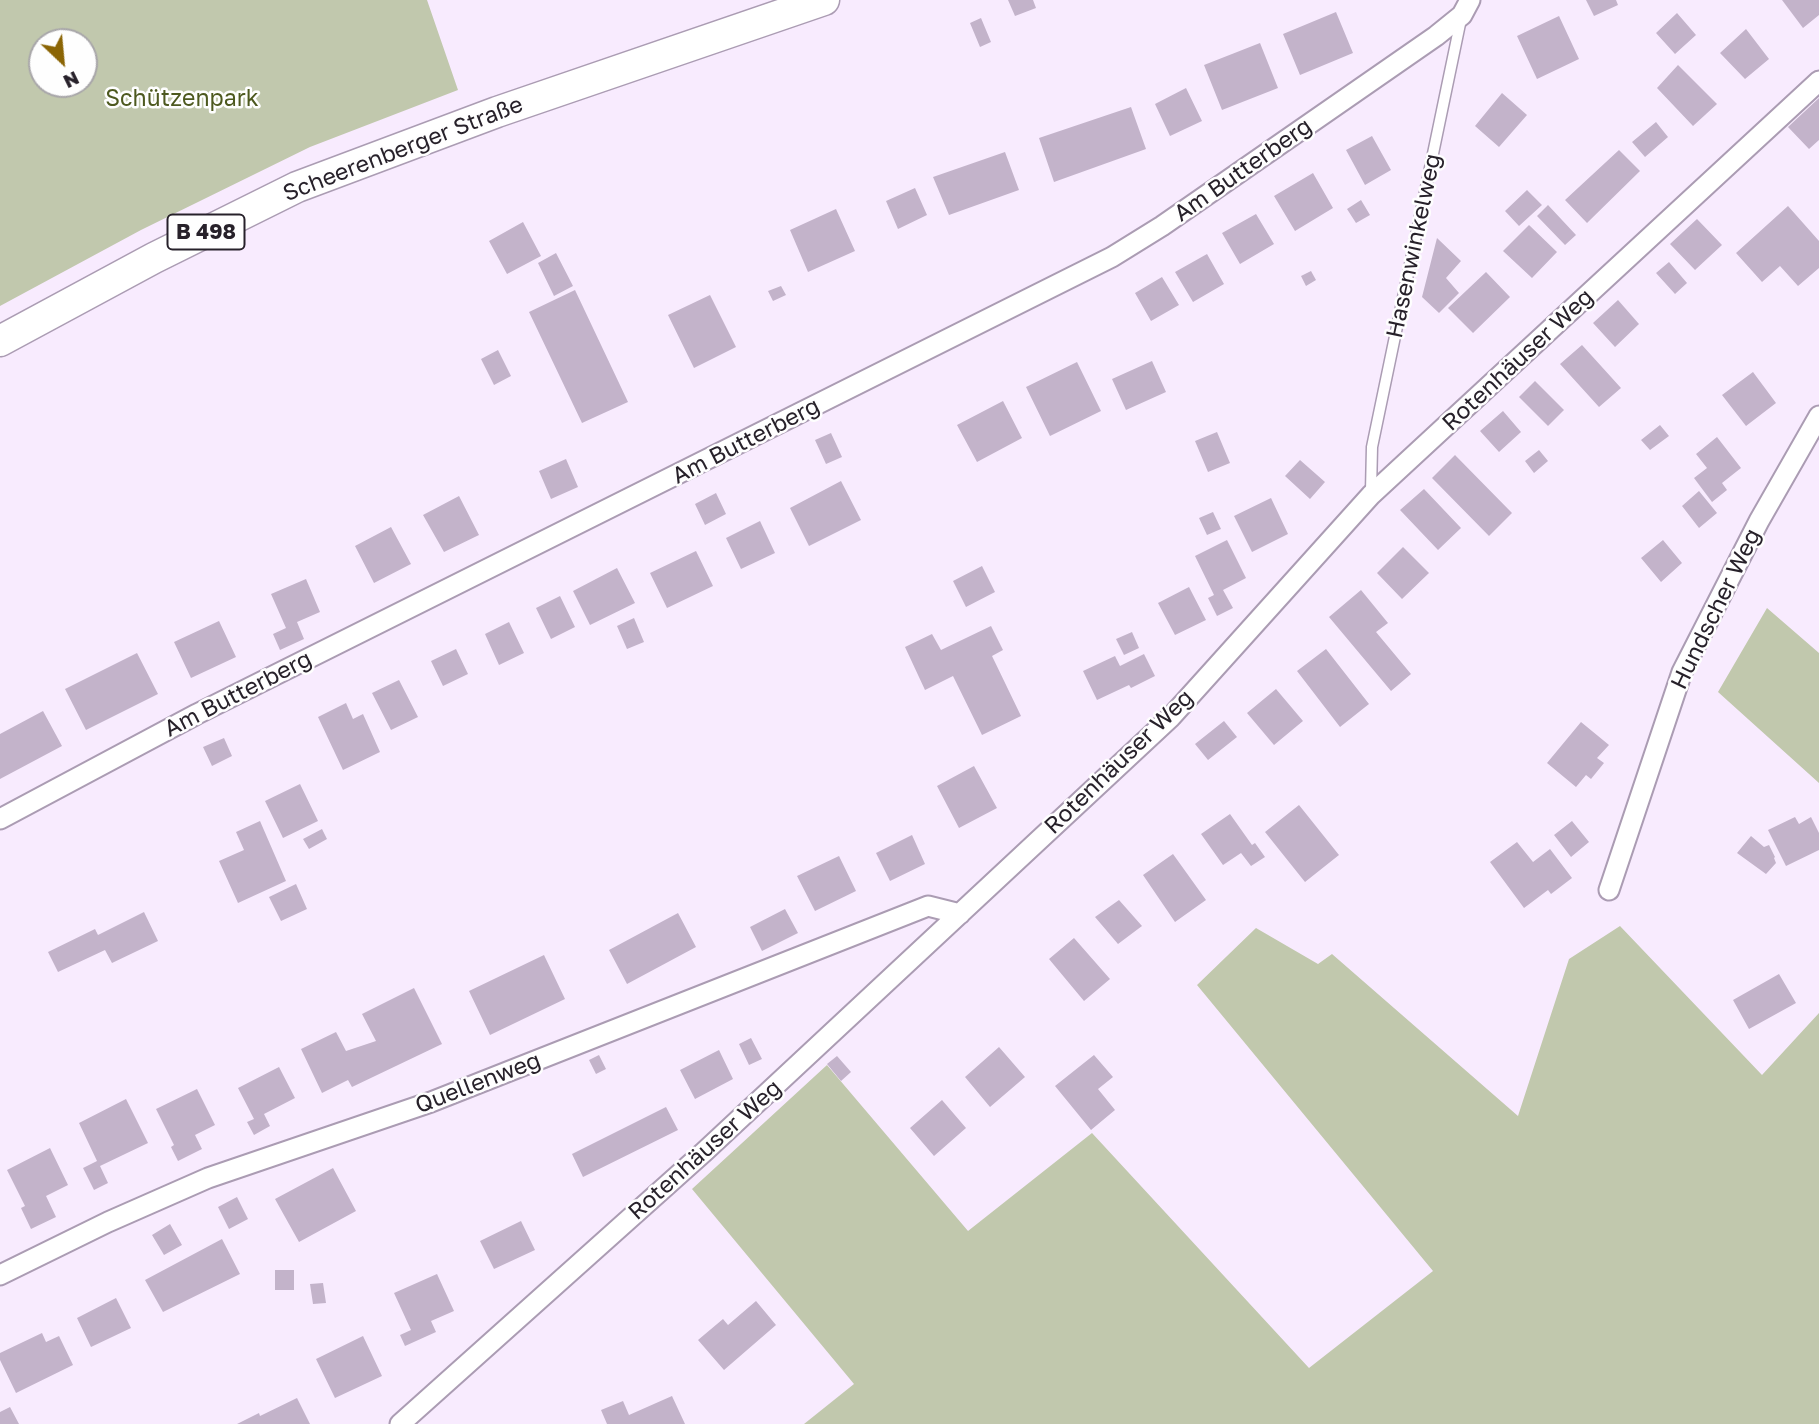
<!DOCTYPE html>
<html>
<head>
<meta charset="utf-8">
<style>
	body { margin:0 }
	#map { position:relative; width:1819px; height:1424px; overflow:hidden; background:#f8ebfe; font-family:"Golos Text",sans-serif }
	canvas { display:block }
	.north { position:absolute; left:28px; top:28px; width:70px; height:70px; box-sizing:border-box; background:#fefefe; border:2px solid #a8a6a9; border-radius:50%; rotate:154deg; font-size:19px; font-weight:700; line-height:28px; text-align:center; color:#27212a }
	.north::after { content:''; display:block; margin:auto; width:24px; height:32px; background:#8b6505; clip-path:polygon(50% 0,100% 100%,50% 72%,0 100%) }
</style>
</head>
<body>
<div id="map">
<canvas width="1819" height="1424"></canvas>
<div class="north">N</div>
</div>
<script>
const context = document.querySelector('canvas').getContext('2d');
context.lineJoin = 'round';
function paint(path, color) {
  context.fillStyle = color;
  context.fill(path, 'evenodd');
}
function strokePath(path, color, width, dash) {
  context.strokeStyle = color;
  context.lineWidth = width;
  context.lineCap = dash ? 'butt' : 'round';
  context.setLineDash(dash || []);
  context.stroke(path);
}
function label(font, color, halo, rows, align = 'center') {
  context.font = font + ' "Golos Text",sans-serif';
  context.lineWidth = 5;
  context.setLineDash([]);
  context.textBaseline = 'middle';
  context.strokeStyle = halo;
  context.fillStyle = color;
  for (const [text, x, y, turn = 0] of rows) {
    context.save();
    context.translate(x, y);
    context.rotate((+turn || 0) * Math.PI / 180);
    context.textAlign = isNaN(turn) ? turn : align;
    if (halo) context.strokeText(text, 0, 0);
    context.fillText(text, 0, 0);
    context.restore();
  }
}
paint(new Path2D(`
	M0,0H427L458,90L310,147L141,230L0,306ZM42,42H84V84H42Z
	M1767,608L1819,653V783L1718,692Z
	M1620,926L1762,1075L1819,1013V1424H804L854,1384L692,1189L827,1065L968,1231L1092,1133L1309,1368L1433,1271L1197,985L1256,928L1318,964L1332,954L1518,1116L1569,959Z`), '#c1c8ad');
paint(new Path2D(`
	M1008,0H1033L1036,8L1015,16Z
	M1586,0H1616L1618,5L1594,16Z
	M1782,0H1819V15L1803,28Z
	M1336,12L1353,53L1300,75L1283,34Z
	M1677,13L1696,35L1675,54L1656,33Z
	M1559,16L1579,59L1537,79L1517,36Z
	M981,18L991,42L980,47L970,23Z
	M1746,29L1769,59L1745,79L1720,53Z
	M1260,43L1278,88L1222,110L1204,65Z
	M1678,65L1717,104L1693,126L1657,88Z
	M1186,88L1202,121L1170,136L1155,104Z
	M1502,93L1527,115L1499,147L1475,126Z
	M1819,98V140L1809,149L1788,127Z
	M1131,107L1146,149L1054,182L1039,138Z
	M1656,122L1668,137L1645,157L1632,142Z
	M1372,136L1391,170L1365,185L1346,150Z
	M1619,150L1640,171L1587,223L1565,200Z
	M1005,152L1019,190L949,215L933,177Z
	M1313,173L1333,208L1295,231L1274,196Z
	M915,188L927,215L898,229L886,201Z
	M1527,190L1542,205L1519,226L1505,211Z
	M1361,200L1370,215L1356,223L1347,209Z
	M1548,205L1576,235L1565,245L1537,216Z
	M1788,206L1819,241V268L1798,286L1780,266L1762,282L1736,253Z
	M836,209L855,251L808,272L790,230Z
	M1256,214L1274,244L1240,264L1222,233Z
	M1697,219L1722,245L1695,270L1670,244Z
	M523,222L541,256L507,274L489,241Z
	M1529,225L1557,252L1532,278L1503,251Z
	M1437,238L1461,261L1446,278L1459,293L1439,313L1422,297Z
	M556,253L573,286L554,296L538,263Z
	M1207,254L1224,284L1193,302L1175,272Z
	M1669,262L1687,283L1675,294L1656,273Z
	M1311,271L1316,280L1306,286L1301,276Z
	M1486,272L1510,297L1473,333L1448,308Z
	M1162,277L1179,305L1151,321L1135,293Z
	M781,286L786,295L773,301L768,291Z
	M575,290L628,402L582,423L529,312Z
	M710,295L736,347L694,368L668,315Z
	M1618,300L1639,324L1615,347L1593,323Z
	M1582,345L1621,388L1599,407L1560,364Z
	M498,350L511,376L494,385L481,359Z
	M1152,361L1166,392L1126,410L1112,379Z
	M1077,362L1101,411L1050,436L1026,387Z
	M1753,372L1776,403L1746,426L1722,395Z
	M1535,381L1564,410L1548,426L1519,397Z
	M1003,401L1022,438L977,462L957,425Z
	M1503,411L1521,432L1499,452L1480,431Z
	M1660,425L1669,436L1650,450L1641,440Z
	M1217,432L1230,463L1208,472L1195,441Z
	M831,433L842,457L826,464L815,440Z
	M1717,437L1741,468L1722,483L1727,490L1712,502L1694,478L1707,468L1696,454Z
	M1539,450L1548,461L1534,473L1525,461Z
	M1455,455L1512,513L1489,536L1432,478Z
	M566,459L578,487L551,499L539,471Z
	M1300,460L1325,482L1310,499L1285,476Z
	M841,481L861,520L809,546L790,508Z
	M1424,489L1461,528L1438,550L1400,510Z
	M1699,491L1717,513L1699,528L1682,506Z
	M716,493L726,514L705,525L695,504Z
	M459,496L479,535L444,552L423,515Z
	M1271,498L1288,534L1252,552L1234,516Z
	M1213,512L1221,529L1207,535L1199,518Z
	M760,521L775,553L741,569L726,538Z
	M391,527L411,564L374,583L355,546Z
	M1227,540L1246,578L1223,590L1233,608L1217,616L1208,598L1214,595L1195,556Z
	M1663,540L1682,563L1661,582L1641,558Z
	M1403,547L1429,573L1402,599L1377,573Z
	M696,551L713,586L667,608L650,573Z
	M982,566L995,592L966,607L953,581Z
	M617,568L635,603L590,625L573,591Z
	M306,579L320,612L297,622L304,639L280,650L273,634L286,628L271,594Z
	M1189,587L1206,620L1175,635L1158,603Z
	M1361,590L1388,623L1376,632L1411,674L1391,691L1329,617Z
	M560,596L575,627L551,639L536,608Z
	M634,618L644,642L627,649L617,626Z
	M219,621L236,657L191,678L174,642Z
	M509,622L524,653L499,665L485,634Z
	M991,626L1003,650L992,656L1021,716L982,735L953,676L925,690L905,647L932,634L941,650Z
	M1132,632L1139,648L1124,655L1116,639Z
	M456,649L468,674L443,686L431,661Z
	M1326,649L1369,704L1340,727L1297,671Z
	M137,653L158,694L86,730L65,689Z
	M1144,654L1155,676L1131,688L1129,685L1097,700L1083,671L1115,656L1120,666Z
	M399,680L418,717L391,730L372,693Z
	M1276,689L1303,721L1274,745L1247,713Z
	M346,703L353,719L363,714L380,752L343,770L318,717Z
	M43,711L62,746L0,779V734Z
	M1224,721L1237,737L1208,760L1195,744Z
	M1581,722L1609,745L1597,758L1604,763L1591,779L1586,775L1576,787L1547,763Z
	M224,738L232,756L212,766L203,747Z
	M974,766L997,808L959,828L937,786Z
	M300,784L318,821L283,838L265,801Z
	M1299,805L1339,855L1305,882L1265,832Z
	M1230,814L1252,845L1255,843L1265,857L1251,866L1241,853L1223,865L1201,834Z
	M1795,817L1799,824L1811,817L1819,833V850L1786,866L1768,830Z
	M260,821L286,881L238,903L219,861L244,850L236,832Z
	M1572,821L1589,842L1571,857L1554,835Z
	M322,829L327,839L309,849L303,839Z
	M912,835L925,864L890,881L876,853Z
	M1751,836L1764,847L1769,845L1775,857L1774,858L1776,863L1766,874L1737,853Z
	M1517,842L1533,862L1550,849L1572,878L1551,894L1548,890L1524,908L1490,862Z
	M1173,854L1206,900L1175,922L1143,875Z
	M839,856L856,891L815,911L797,876Z
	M296,884L307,909L281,921L269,897Z
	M1119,900L1142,926L1118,944L1095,917Z
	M785,909L798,933L762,951L750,927Z
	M144,912L158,941L112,963L105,950L58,972L48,952L95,929L98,935Z
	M678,913L696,947L627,984L609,950Z
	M1074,938L1110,979L1084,1001L1049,959Z
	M544,955L565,999L490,1035L469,991Z
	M1779,974L1796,1003L1749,1029L1733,1000Z
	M414,988L442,1044L352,1087L348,1080L322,1093L301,1049L336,1032L346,1051L376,1041L362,1014Z
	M751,1038L762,1059L749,1065L739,1044Z
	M999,1047L1025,1077L990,1107L965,1077Z
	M719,1050L733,1079L695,1099L680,1070Z
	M599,1055L606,1069L596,1074L589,1060Z
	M1094,1055L1113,1077L1098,1089L1115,1110L1091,1130L1055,1086Z
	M837,1056L851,1072L841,1081L827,1064Z
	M279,1067L295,1098L264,1114L270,1126L254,1135L247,1122L254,1119L238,1088Z
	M197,1089L215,1125L195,1135L202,1149L178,1161L171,1147L174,1145L156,1109Z
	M126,1099L148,1143L100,1166L108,1183L94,1190L83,1168L97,1161L79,1123Z
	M942,1100L966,1128L934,1156L910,1128Z
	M666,1107L678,1130L583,1177L572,1154Z
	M50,1148L68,1185L46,1196L56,1217L31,1229L21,1208L25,1206L7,1170Z
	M333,1168L356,1211L299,1242L275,1199Z
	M237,1197L248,1219L229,1229L218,1207Z
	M521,1221L535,1250L494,1269L480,1241Z
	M170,1224L182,1245L164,1255L152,1235Z
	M222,1239L240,1274L163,1312L145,1280Z
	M275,1270H294V1290H275Z
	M437,1274L454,1311L431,1321L436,1332L405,1346L400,1335L411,1330L394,1293Z
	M323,1283L326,1303L313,1304L310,1284Z
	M116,1298L131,1328L91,1347L77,1318Z
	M756,1301L776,1325L724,1370L698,1340L723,1319L728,1325Z
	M42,1333L46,1342L59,1336L73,1365L16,1393L0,1360V1353Z
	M363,1336L382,1376L335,1398L316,1359Z
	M672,1396L685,1424H607L601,1410L623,1401L629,1415Z
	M297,1398L310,1424H237L259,1413L260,1416Z
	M10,1407L19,1424H0V1412Z`), '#c3b3ca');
const lane = new Path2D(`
	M1371,491L1372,447L1461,19`);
const street = new Path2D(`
	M0,819L197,714L1112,257L1162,226L1436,36L1462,15L1470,0
	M1609,890L1682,672L1759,521L1819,416
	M0,1275L108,1222L208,1178L431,1102L928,906L960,914
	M400,1424L704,1152L1171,717L1371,495L1819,81`);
const primary = new Path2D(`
	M0,341L154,258L297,187L497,112L824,0`);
strokePath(lane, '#ab9cb3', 13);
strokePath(street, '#ab9cb3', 23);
strokePath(primary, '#ab9cb3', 33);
strokePath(lane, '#fff', 10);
strokePath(street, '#fff', 19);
strokePath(primary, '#fff', 30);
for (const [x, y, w] of [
	[206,232,77]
]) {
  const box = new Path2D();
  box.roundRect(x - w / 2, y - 17.5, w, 35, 5);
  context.fillStyle = '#fefefe';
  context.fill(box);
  strokePath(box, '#27212a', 2);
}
label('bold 21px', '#27212a', null, [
	["B 498",206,232]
]);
label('23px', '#4d591f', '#fefefe', [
	["Schützenpark",182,99]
]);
label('23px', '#27212a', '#fefefe', [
	["Scheerenberger Straße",403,149,-21],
	["Am Butterberg",1243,170,-35],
	["Hasenwinkelweg",1414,246,-78],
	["Rotenhäuser Weg",1518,360,-43],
	["Am Butterberg",746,441,-27],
	["Hundscher Weg",1716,609,-64],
	["Am Butterberg",238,694,-27],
	["Rotenhäuser Weg",1119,762,-44],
	["Quellenweg",478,1083,-21],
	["Rotenhäuser Weg",705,1150,-42]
]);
</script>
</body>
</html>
